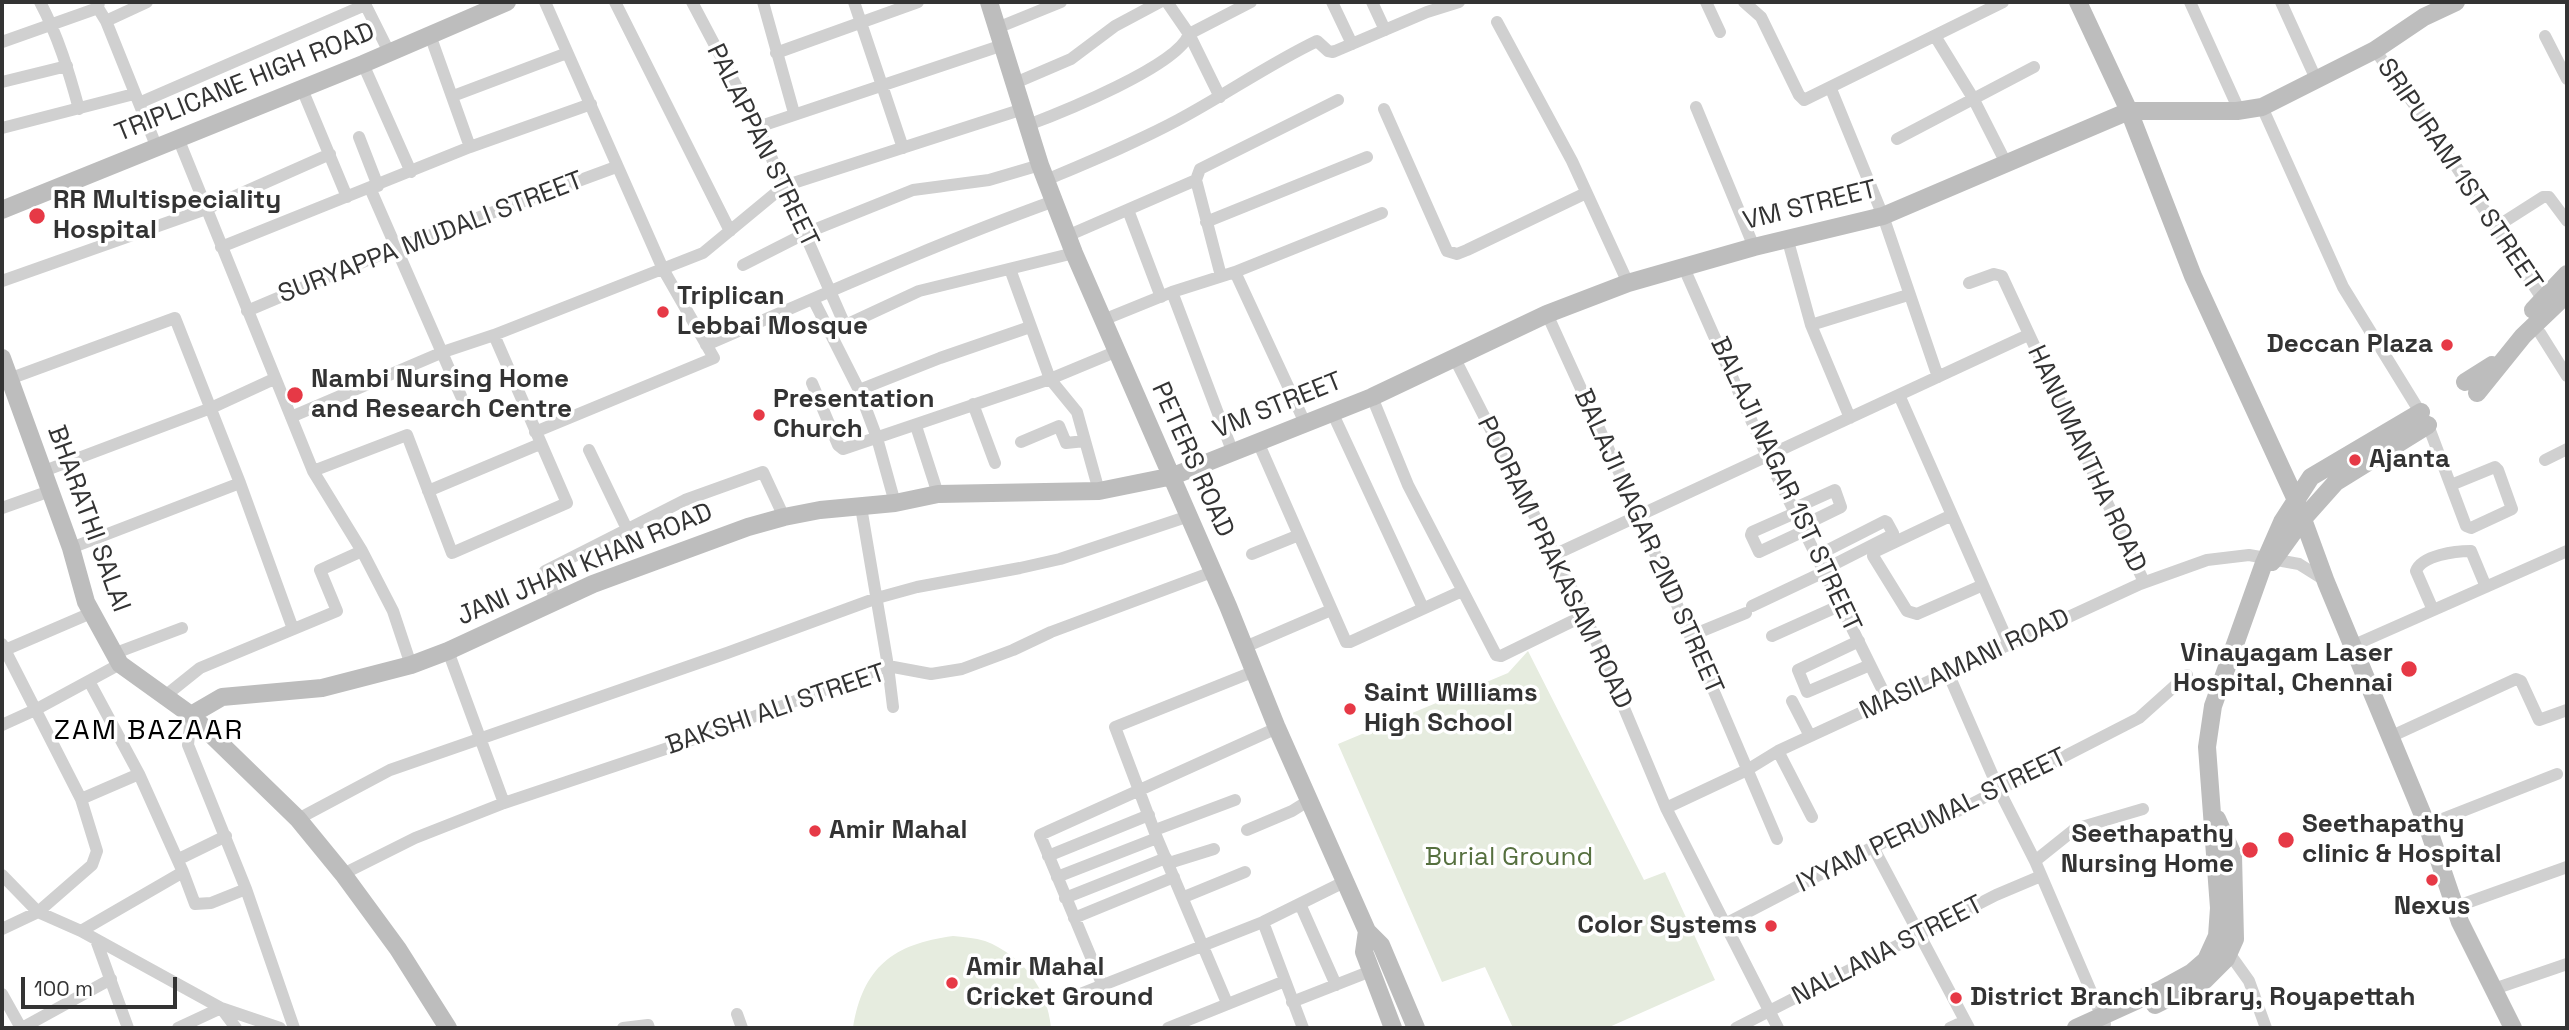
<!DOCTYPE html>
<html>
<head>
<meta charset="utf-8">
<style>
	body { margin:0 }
	#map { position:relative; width:2569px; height:1030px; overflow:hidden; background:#fff; font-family:"Space Grotesk",sans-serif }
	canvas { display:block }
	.frame { position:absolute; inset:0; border:4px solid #333; pointer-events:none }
	.scale { position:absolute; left:21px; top:977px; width:156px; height:32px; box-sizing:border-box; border:4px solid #333; border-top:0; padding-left:9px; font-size:21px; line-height:24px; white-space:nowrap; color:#333; -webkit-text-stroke:5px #fff; paint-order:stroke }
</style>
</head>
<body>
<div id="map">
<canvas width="2569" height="1030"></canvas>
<div class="frame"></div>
<div class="scale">100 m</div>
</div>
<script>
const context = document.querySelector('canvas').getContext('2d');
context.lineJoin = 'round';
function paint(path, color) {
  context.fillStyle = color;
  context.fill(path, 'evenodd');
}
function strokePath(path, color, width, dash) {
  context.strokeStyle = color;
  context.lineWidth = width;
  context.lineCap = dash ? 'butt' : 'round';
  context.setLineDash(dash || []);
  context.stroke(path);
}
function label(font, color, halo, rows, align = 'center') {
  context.font = font + ' "Space Grotesk",sans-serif';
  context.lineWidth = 7;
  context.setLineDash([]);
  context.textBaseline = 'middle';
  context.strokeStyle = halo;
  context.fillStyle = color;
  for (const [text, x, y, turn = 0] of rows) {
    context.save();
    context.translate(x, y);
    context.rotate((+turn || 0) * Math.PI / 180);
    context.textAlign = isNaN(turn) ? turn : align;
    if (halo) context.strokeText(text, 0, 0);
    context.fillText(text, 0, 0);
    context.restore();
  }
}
paint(new Path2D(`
	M1528,651L1644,880L1665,872L1715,980L1607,1028H1513L1485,967L1442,982L1338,744L1508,673Z
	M953,936C963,937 975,938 985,941C1022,955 1048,989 1051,1028H853C863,967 893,944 953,936Z`), '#e6ecdf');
strokePath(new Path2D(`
	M40,2C58,36 69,72 79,109
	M99,2L98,8L106,21L157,148
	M364,2L389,52
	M615,2L730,231
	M692,2L758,127L844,323L848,324L919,291L1074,253
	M763,2L794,113
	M854,2L903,148
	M1167,2L1189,34L1220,97
	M1332,2L1352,44
	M1372,2L1385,30
	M1706,2L1720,32
	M1744,2L1761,17L1799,95L1804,100L2003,2
	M2190,2L2239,110
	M2281,2L2316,79
	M106,21L147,2
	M1497,22L1572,161L1628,283
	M997,28L1061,2
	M430,35L470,147
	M1935,36L1973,98L2006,163
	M2545,36L2567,79
	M2,42L98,8
	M2375,50L2433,131L2543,300
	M776,53L918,2
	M363,64L411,172
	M2,82L67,66
	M1015,83L1071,59L1115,26L1160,2
	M302,89L347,197
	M1831,89L1883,216L1938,377
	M453,96L567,53
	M139,103L365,5
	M1696,107L1754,247
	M2262,107L2343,287L2428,425L2466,526L2471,528L2512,509L2498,470L2495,467L2451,485
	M1384,109L1447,251L1457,254L1467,250L1586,193
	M1028,125C1060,113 1178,66 1189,34L1251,2
	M758,127L1003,45
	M2,128L134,94
	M359,137L378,186
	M178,138L313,471L362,551L393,611L411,665
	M1897,139L2034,67
	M1046,180C1091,161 1135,143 1178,120C1225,95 1269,64 1317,41L1328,51L1333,52L1427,12L1459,2
	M1196,180L1221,276
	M370,188L461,396
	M1128,210L1161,297
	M1206,222L1367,157
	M2496,227L2543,197H2549L2567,221
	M1067,236L1196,180L1200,169L1338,100
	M1788,241L1811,325L1850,418
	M221,247L470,147L591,104
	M743,265L806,233L913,190L989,180L1040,165
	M1684,268L1767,456L1888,701
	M1010,269L1050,379L1077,412L1099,491
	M1235,272L1305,423
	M2,281L206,209L330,154
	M1969,283L1994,274L2002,276L2144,582
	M1172,292L1233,453
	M813,299L859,390L877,438L895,503
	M247,311L396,248L616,167
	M1547,314L1639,516L1777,839
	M1103,320L1172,292L1235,272L1382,213
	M1811,325L1908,295
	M2540,333L2567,376
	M706,345C822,295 935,244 1054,201
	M1455,359L1585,615L1666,808L1778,1028
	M9,379L175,318L240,483L293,629
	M812,383L838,445L843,449L1050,379L1115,352
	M859,390L940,358L1030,327
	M1899,395L2009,644
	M1372,397L1408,485L1496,655L1501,656L1585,615
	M973,404L995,463
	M1332,412L1423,608
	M291,417L443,352L494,335L703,253L784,186L1023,109
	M916,426L938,494
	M535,432L714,358L663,269L545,2
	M1021,442L1059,426L1066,443L1085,441
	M1258,442L1346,642H1350L1462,591
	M589,450L627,529
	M2545,460L2567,449
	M44,471L211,408L274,379
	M313,471L407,435L452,553L567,503L494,335
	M428,491L540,444
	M861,507L888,666L893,707
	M2,508L50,491
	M1793,509L1835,490L1841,507L1802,526
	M1795,513L1752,532L1751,535L1759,552L1804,531
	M1952,515L1874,552L1873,556L1907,611L1917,614L1983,585
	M71,548L240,483
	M1252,554L1299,535
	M1556,554L2028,335
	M1816,556L1885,521L1887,522L1893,533L1890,536L1823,570
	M556,601L545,571L685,500L763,472L784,517
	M1752,606L1824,572
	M2433,610L2416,571C2422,555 2456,551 2471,551L2486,587
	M1690,636L1746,613
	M1772,636L1841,605
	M1859,641L1798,670L1807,692L1870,665
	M2,644L81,799L97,851L92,865L38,912L2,929
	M2352,646L2567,551
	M1245,647L1331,610
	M5,650L91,613
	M448,651L504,803
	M113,654L182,628
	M1948,673L1999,790L2035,861L2105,1024
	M165,696L200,668L337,611L320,570L362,551
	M1792,701L1810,736
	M191,715L188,745L246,889L294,1028
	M2,725L35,710L120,664
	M2392,736L2516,679L2521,681L2539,720L2567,710
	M1778,751L1812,817
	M81,799L139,774
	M1666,808L1747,770L1778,751L2140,584L2207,560L2249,555L2299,564L2326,581
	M298,819L390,770L727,653L877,598L917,587L1020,568L1060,559L1189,516
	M2427,825L2557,774
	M1155,830L1235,800
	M1247,830L1292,811L1308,801
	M1873,847L1969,1028
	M1048,856L1149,815
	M179,859L226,836
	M2035,861L2075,829L2143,809
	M1169,863L1214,849
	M183,872L195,904L211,903L246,889
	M343,874L415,838L504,803L689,741L888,666L931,674L962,669L1013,650L1051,632L1212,572
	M2,875L38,912L81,931L221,1008L280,1028
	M1057,877L1157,838
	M1184,897L1245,872
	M1065,898L1166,858
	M1300,904L1336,985
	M2455,907L2567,867
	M1074,918L1174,877
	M1263,922L1303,1028
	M1725,924L1873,847L1950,815L2139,718L2187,675
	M81,931L183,872L139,774L89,681
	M96,940L128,1028
	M2229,953L2249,981L2266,1028
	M1103,986L1040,835L1277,728
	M2494,989L2567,964
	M2,994L21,1028
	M1070,998L1263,922L1344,882
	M1292,1002L1371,971
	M1227,1003L1157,838L1115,727L1255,671
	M737,1014L742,1028
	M22,1028L111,979
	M178,1028L221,1008L236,1028
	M623,1028L648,1025L649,1028
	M1168,1028L1285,981
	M1736,1028L1996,895L2041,876
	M1950,1028L1965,1021`), '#d0d0d0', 12);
strokePath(new Path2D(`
	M989,2L1040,165L1074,253L1228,606L1277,728L1367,931L1381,945L1416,1028
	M2078,2L2129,111L2193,276L2296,500L2326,582L2427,825L2460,922L2513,1028
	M2,210L363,64L507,2
	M2533,310L2567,274
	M2,358L71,548L86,602L120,664L191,715L298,819L343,874L398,949L448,1028
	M2465,382L2492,365
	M2477,393L2523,336L2567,294
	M2272,562L2303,519L2336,482L2428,425
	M191,715L222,697L322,688L411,665L448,651L593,584L748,527L784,517L820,510L895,503L938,494L1099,491L1173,476L1372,397L1547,314L1628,283L1754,247L1883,216L2129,111H2237L2262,107L2375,50L2424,17L2456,2
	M1367,931L1364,952L1393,1028
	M2155,1005L2205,980L2226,959L2235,939L2233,855L2217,819
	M2076,1028L2162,989L2191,973L2206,960L2217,936L2219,908L2207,747L2213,706L2264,563L2282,522L2311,477L2421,412`), '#bdbdbd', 18);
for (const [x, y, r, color] of [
	[37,216,9,"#e63946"],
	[663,312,7,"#e63946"],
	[2447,345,7,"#e63946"],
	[295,395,9,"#e63946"],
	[759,415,7,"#e63946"],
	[2355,460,7,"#e63946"],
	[2409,669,9,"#e63946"],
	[1350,709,7,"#e63946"],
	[815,831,7,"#e63946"],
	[2286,840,9,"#e63946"],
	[2250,850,9,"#e63946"],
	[2432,880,7,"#e63946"],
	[1771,926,7,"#e63946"],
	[952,983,7,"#e63946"],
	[1956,998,7,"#e63946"]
]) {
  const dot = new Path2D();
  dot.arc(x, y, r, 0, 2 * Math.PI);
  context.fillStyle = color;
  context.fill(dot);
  strokePath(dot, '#fff', 2.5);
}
label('26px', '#333', '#fff', [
	["TRIPLICANE HIGH ROAD",245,83,-22],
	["PALAPPAN STREET",762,146,64],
	["SRIPURAM 1ST STREET",2459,175,56],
	["VM STREET",1810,206,-14],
	["SURYAPPA MUDALI STREET",431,238,-21],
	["VM STREET",1278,406,-22],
	["HANUMANTHA ROAD",2086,459,65],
	["PETERS ROAD",1192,460,66],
	["BALAJI NAGAR 1ST STREET",1785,485,65],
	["BHARATHI SALAI",88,519,70],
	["BALAJI NAGAR 2ND STREET",1648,542,66],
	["POORAM PRAKASAM ROAD",1554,563,64],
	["JANI JHAN KHAN ROAD",585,565,-23],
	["MASILAMANI ROAD",1965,665,-25],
	["BAKSHI ALI STREET",776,710,-19],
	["IYYAM PERUMAL STREET",1932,821,-26],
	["NALLANA STREET",1888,951,-27]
]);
label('bold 26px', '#333', '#fff', [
	["RR Multispeciality",53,201],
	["Hospital",53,231],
	["Triplican",677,297],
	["Lebbai Mosque",677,327],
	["Deccan Plaza",2433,345,"right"],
	["Nambi Nursing Home",311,380],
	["and Research Centre",311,410],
	["Presentation",773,400],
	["Church",773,430],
	["Ajanta",2369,460],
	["Vinayagam Laser",2393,654,"right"],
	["Hospital, Chennai",2393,684,"right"],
	["Saint Williams",1364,694],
	["High School",1364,724],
	["Seethapathy",2302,825],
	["clinic & Hospital",2302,855],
	["Amir Mahal",829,831],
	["Seethapathy",2234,835,"right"],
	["Nursing Home",2234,865,"right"],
	["Nexus",2432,907,"center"],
	["Color Systems",1757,926,"right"],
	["Amir Mahal",966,968],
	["Cricket Ground",966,998],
	["District Branch Library, Royapettah",1970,998]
], 'left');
label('26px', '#56703f', '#fff', [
	["Burial Ground",1509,858]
]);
context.letterSpacing = '2px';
label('28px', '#000', '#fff', [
	["ZAM BAZAAR",149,731]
]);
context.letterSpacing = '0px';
</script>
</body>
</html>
